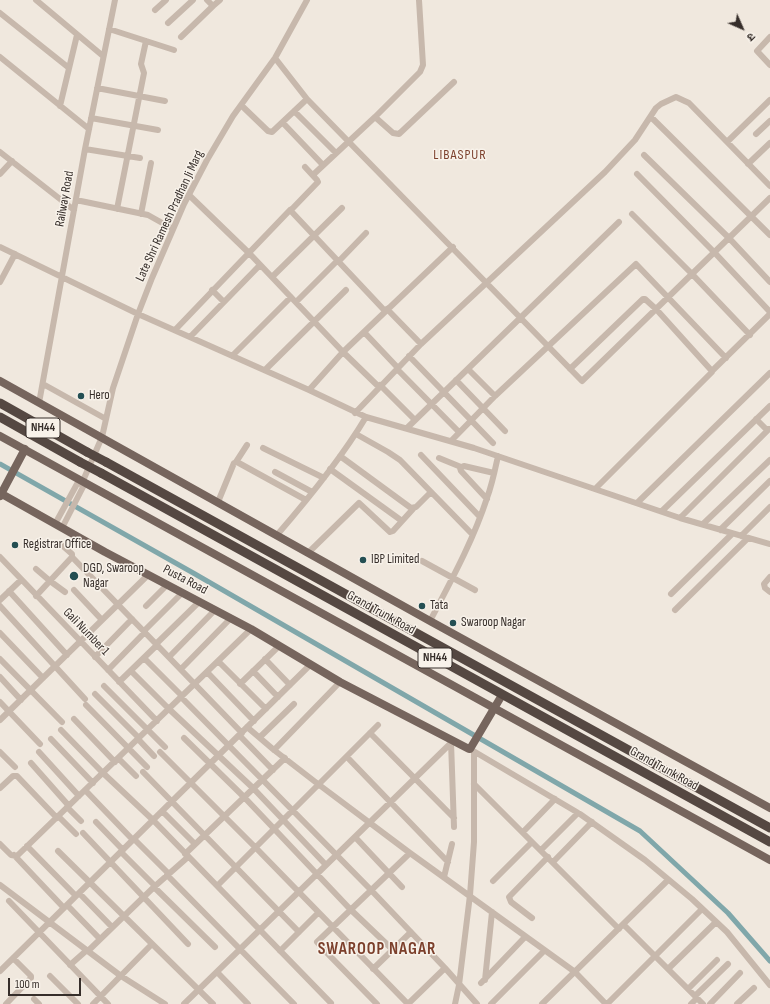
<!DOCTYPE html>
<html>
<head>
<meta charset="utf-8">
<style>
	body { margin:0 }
	#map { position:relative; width:770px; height:1004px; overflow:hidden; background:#f0e8de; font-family:"Sofia Sans Condensed","Noto Sans Devanagari",sans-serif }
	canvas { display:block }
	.north { position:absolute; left:722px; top:8px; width:40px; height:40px; -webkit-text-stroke:3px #f8f2ea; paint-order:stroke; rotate:135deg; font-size:11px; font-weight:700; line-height:16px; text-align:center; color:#362e2a }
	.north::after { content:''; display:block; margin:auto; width:14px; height:18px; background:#362e2a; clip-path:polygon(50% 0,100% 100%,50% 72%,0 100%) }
	.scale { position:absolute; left:8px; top:978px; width:73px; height:18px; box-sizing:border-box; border:2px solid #362e2a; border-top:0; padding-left:5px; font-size:12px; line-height:14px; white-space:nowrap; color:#362e2a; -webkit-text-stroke:3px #f8f2ea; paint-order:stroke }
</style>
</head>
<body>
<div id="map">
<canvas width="770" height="1004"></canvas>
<div class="north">उ</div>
<div class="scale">100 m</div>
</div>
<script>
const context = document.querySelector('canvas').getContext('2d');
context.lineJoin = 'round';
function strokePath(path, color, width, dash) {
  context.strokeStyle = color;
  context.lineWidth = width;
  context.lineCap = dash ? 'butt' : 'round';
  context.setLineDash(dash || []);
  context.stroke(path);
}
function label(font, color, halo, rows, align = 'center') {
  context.font = font + ' "Sofia Sans Condensed",sans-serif';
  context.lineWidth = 3;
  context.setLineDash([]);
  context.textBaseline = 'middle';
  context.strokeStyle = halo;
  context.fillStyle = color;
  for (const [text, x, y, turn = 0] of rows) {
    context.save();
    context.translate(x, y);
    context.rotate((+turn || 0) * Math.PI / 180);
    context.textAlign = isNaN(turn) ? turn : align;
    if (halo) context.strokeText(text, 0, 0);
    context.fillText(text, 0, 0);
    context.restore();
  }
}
strokePath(new Path2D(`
	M0,464L195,574L640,831L728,913L770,961`), '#80a7aa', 5);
strokePath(new Path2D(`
	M36,0L103,56
	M207,0L213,6L220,0
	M155,10L166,0
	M0,13L69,68
	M168,23L193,0
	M109,29L174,50
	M181,37L213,6
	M770,37L757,51L770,65
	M0,57L89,129
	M275,58L307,99L582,381L656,309L645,299H643L570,369
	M97,88L165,101
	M241,105L268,131L272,132L307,99
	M60,106L77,35
	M294,111L336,153
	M375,117L393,133L399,134L454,82
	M651,117L770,235
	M91,118L158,130
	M283,123L323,165
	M756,134L770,121
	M727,142L770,100
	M85,149L140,158
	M0,152L74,210
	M644,155L729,238L770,282
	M748,164L770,143
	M315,173L375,117L420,72L423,65L419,0
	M0,174L12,161
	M637,174L714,252L770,312
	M189,195L250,254L343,352L309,390
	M76,200L148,215L173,229
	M117,209L144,73L141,64L146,41
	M291,210L318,182L317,180L305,167
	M141,214L151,163
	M632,214L692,274L750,335
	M0,247L138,314L309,390L366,417L474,448L680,518L770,544
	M339,261L366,233
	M272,277L342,208
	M0,282L15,254
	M212,290L224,302
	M296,302L338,260
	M387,309L421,344
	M175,330L290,210L385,311
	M364,332L398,368
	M190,337L260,265
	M232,356L291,297
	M409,356L493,443
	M397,369L459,432
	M468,369L495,396
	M265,370L346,290
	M712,371L770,314
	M456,380L505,431
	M43,384L106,419
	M380,385L415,420
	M379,387L343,352L453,247
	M39,403L85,149L115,0
	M355,413L421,344L605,172L635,140L656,108L661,104L676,97L689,103L770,186
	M756,419L766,429H770
	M407,428L619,222
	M356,434L388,452L400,460L472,534
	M451,441L495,396L636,264L726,358
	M263,448L324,478
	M421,455L480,517
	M340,456L411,508L416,507L431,492
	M439,458L461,467
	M236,462L247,445
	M330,469L402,521
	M275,472L312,492
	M595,489L712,372L711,370L656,309L770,198
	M487,499L461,471L460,468L464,466L494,473
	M218,502L234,463L237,462L306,500
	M637,503L770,373
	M662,511L770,406
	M680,518L768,430
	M55,524L77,484L82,483
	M703,524L770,460
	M62,528L83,487L82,483L102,437L113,388L138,314L152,278L184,204L207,160L233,116L275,58L307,0
	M720,530L770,481
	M277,535C309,498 341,459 366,417
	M741,536L770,507
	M309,552L359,503L390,532L393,531L413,509
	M0,557L157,721
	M72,557L242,733
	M422,561L475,590
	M36,569L50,581L65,592
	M770,577L764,584L765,588L770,592
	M74,590L102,620
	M9,591L67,655
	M671,594L732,534
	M36,596L72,557V554L63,546
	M0,600L21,580
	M0,606L85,699
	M146,606L167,585
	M675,610L748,538
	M430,621C451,581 473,541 487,498C492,485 495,470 498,456
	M144,631L182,593
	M0,633L43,678
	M156,644L199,602
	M95,657L132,619
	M169,657L215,610
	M144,658L182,696
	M0,659L62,722
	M265,659L290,685
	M218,661L266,709
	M181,669L231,618
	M108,670L145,632
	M131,671L169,709L253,788L326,865
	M253,671L278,697
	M207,672L254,721
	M0,677L21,700
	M119,682L157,645
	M240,684L279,646
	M104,686L165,747
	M95,694L139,738
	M181,697L371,890L445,968L477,1004
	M0,702L40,744
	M86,705L147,767
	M74,719L115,762
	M0,720L148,575
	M247,727L274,750L318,784L410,853L575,972L606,1004
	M61,730L103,773L153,820L331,1003
	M370,733L454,818
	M239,735L273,770
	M260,737L294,704
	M184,738L244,797L350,909L393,950
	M51,739L93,783
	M138,739L154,756
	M451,742L454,827
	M470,749L580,814L645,860L692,899L727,932L770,985
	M274,750L340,682
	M0,752L15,767
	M39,752L79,796
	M160,752L256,848L408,1004
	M347,757L448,862
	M118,758L136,776
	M31,763L69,806
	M143,772L299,932
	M474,784L619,929
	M0,788L13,776H17L57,818
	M85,790L133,840
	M67,807L81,821
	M162,811L195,844
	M58,816L76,834
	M96,822L123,850
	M523,832L555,799
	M83,833L188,944
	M355,837L402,887
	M134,839L169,874
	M0,844L11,855L17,856L19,854L251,629
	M27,846L76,896
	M541,850L578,813
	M58,851L213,1004
	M121,852L155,886
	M185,854L285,758
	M14,855L64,908
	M553,862L592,822
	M167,875L294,1004
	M444,877L452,844
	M493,881L532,842
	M0,885L121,976L165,1004
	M217,886L378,725
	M154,887L215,947
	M79,893L112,927
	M9,901L108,1004
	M67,905L100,939
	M532,918L511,902L509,897L548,857
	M623,924L703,1004
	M88,951L154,887L188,857
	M280,951L318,913
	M70,965L87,950
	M373,969L411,932
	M668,969L716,922
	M0,971L311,664
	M217,972L248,1004
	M50,976L78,1004
	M485,980L492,912
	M481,983L525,937
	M688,989L717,960
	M695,996L728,964
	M34,999L39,1004
	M6,1004L31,978V976L13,958
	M93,1004L152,944
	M184,1004L453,741
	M377,1004L327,953L317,942L410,853
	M408,1004L445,968
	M455,1004L459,985L470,895L474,842V752
	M491,1004L544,951
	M542,1004L668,880
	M607,1004L702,909
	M691,1004L697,998
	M710,1004L740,973
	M737,1004L754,988`), '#c7b8ac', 6);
strokePath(new Path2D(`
	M0,381L430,621L770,808
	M0,436L770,860
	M0,493L105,552L251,629L340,682L469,749H470L502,695
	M0,496L25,449`), '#76655d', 8);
strokePath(new Path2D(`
	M0,403L87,452
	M0,417L80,462
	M106,462L770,828
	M101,473L770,842`), '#554842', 9);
strokePath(new Path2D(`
	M87,452L106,462
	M80,462L101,473`), '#554842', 9);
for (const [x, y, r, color] of [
	[81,396,4,"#244f53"],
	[15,545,4,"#244f53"],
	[363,560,4,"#244f53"],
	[74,576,5,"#244f53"],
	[422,606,4,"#244f53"],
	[453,623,4,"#244f53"]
]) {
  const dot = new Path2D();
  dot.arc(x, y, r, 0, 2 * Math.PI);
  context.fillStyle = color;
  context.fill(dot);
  strokePath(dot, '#f8f2ea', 1.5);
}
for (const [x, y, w] of [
	[43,428,34],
	[435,658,34]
]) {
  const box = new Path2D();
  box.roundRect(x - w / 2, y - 10, w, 20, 3);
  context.fillStyle = '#f8f2ea';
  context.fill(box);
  strokePath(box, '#362e2a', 1);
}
label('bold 12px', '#362e2a', null, [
	["NH44",43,428],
	["NH44",435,658]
]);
label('13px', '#362e2a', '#f8f2ea', [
	["Railway Road",65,199,-80],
	["Late Shri Ramesh Pradhan Ji Marg",170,216,-65],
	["Pusta Road",185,580,28],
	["Grand Trunk Road",381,613,29],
	["Gali Number 1",86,632,46],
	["Grand Trunk Road",664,769,29]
]);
label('13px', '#362e2a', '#f8f2ea', [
	["Hero",89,396],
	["Registrar Office",23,545],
	["IBP Limited",371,560],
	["DGD, Swaroop",83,569],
	["Nagar",83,584],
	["Tata",430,606],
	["Swaroop Nagar",461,623]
], 'left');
context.letterSpacing = '1px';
label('14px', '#7c402c', '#f8f2ea', [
	["LIBASPUR",460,155]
]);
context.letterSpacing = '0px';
context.letterSpacing = '1px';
label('bold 17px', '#7c402c', '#f8f2ea', [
	["SWAROOP NAGAR",377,950]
]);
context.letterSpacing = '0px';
</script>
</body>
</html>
